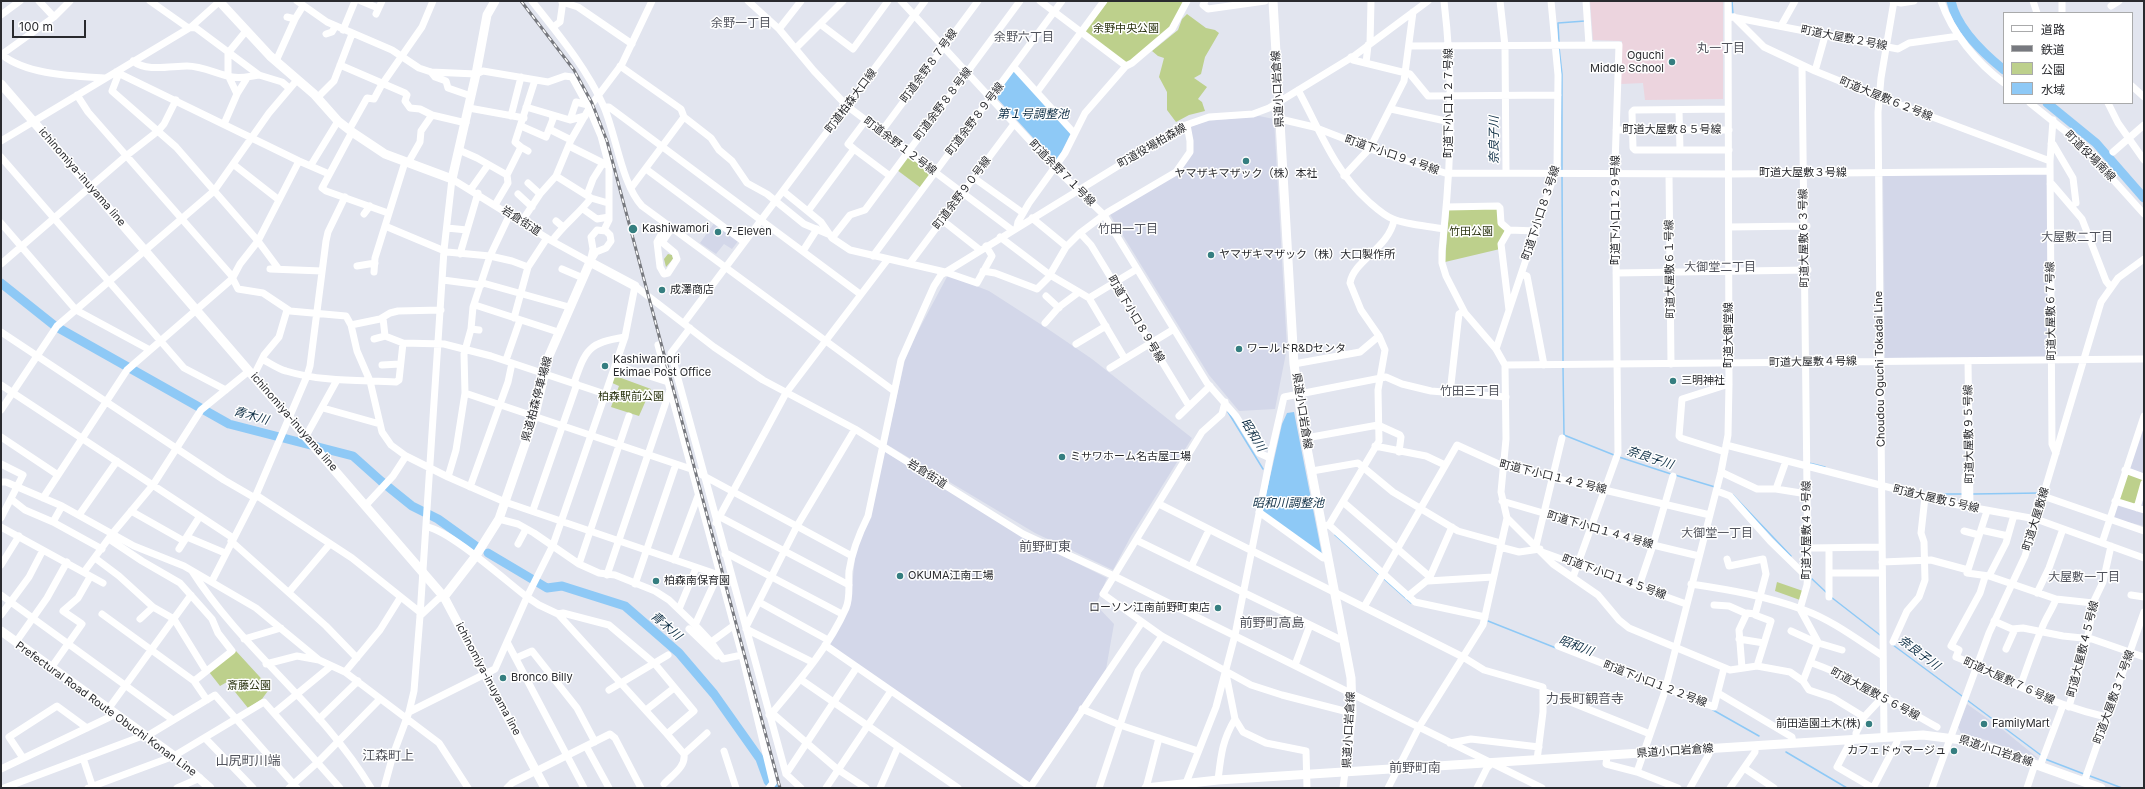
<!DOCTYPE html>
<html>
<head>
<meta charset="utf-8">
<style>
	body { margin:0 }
	#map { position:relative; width:2145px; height:789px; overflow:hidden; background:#e2e5ef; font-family:Inter,"Noto Sans JP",sans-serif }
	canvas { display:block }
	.frame { position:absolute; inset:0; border:2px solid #292a2e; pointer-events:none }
	.legend { position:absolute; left:2003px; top:12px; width:130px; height:92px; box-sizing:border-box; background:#fff; border:1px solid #a9aaab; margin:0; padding:5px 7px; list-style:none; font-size:12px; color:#292a2e }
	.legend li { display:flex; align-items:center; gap:8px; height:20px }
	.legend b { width:20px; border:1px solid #a9aaab }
	.scale { position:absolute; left:12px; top:20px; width:74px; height:18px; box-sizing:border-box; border:2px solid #292a2e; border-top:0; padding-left:5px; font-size:12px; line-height:14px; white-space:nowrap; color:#292a2e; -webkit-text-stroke:3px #fff; paint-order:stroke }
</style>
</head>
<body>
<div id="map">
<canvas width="2145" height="789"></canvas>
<div class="frame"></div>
<ul class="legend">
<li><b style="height:5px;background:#fff"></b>道路</li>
<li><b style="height:5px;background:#77797f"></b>鉄道</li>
<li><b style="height:11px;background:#bdd08c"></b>公園</li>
<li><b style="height:11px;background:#8ec9f6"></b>水域</li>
</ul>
<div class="scale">100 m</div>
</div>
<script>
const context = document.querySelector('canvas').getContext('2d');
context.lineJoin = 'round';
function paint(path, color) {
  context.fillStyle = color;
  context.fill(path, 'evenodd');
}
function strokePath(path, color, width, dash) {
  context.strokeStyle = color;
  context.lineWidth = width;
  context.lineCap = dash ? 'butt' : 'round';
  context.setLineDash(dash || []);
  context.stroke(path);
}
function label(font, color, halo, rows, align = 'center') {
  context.font = font + ' Inter,"Noto Sans JP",sans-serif';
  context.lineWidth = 3;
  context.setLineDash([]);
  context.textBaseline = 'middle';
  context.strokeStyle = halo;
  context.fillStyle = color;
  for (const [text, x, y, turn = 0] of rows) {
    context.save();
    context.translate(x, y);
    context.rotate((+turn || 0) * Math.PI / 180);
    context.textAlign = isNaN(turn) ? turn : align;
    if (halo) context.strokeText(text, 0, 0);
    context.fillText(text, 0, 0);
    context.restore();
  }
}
paint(new Path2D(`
	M1259,116L1274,119L1287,348L1275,409L1239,411L1209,375L1109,213L1173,176L1191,153L1189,127L1208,121Z
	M2048,173L2050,357L1885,358L1883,176L1885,174Z
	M715,222L739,240L732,249L724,244L716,254L700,243Z
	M948,275L989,291L1048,329L1092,359L1192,438L1131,536L1113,570L1035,533L886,444L905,360L916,335Z
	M2144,416V477L2125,470Z
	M882,450L1021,535L1107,578L1096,605L1114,624L1106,669L1029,783L829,645L850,607L855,557Z
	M2144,483V526L2110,518L2115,501Z
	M1967,704L2002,729L2039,759L1983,739L1961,733L1958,727Z`), '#d3d7e9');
paint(new Path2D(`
	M1590,1H1723V99L1645,100L1643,83L1621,84L1622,41L1593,40Z`), '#ecd4de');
paint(new Path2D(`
	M1108,1H1186L1171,29L1131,62H1125L1086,33V30Z
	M1187,14L1206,28L1215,30L1219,33L1205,57L1201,74L1194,78L1207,87L1198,99L1202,102L1205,111L1189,115L1176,122L1167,110V92L1159,77L1164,58L1158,56L1152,51L1178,30L1182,19Z
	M907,156H910L931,172L921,188L897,170Z
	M1498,208L1505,229L1500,249L1445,262L1449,210Z
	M668,254L672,255L673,259L666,267L664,259Z
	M613,375L651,389L639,416L611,407L619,386L610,382Z
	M2125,470L2144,477L2137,508L2115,501Z
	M1777,582L1803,591L1800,600L1775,591Z
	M236,651L270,688L262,699L248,708L227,682L220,686L209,672Z`), '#bdd08c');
paint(new Path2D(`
	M1013,72H1015L1071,133L1056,163L995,96Z
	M1294,412L1322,555L1262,513L1282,424L1287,413Z`), '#8ec9f6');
strokePath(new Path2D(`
	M1732,1L1733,14
	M1559,43L1558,23L1585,21
	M1559,47L1562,74V171
	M1562,175L1563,361
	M1563,367L1564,435L1614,455
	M1228,412L1263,469
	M1619,457L1671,474
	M1809,463L1825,467
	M1675,475L1715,487
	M1927,494H1963
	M1973,494L2041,493
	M1733,495L1791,556
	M1335,535L1380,575
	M1383,578L1411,603
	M1811,578L1827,593
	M1831,597L1880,635
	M1488,621L1556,648
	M1893,645L1962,696
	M1967,700L2042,756
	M1713,710L1759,736
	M1786,752L1847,788
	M2045,759L2084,774
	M2090,776L2122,788`), '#8ec9f6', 1.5);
strokePath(new Path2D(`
	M1951,1C1957,29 1983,53 2004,70
	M2047,103L2096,143L2144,198
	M1,283L55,326L229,424L353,456L381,481L412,506L438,519L477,547
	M488,553L547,588L562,586L625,606L679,653L714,694L760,759L768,781L774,788`), '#8ec9f6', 9);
strokePath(new Path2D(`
	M39,1L54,17
	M150,1L187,27L196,28L259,75L282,82L289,88
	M297,1L327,22L392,50L419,68L431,72L476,74
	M361,1L378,8
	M532,1C558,34 586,67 604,107C616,135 622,185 642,206L894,391
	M748,1L779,29L814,71L847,106L1012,230
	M901,1L1055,168L1104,215L1207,383L1236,416L1259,453L1270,458
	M1040,1L1126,66
	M1205,1L1203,5L1208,9L1265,1
	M1444,1C1453,76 1452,153 1444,229
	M1500,1L1505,46L1506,173
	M1586,1L1589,45
	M1893,1L1901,3L1914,1
	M1941,1C1952,33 1977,63 2004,83
	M2033,1L2037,13
	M2062,1V13
	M562,2L578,7L632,44
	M2111,6L2119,1
	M376,14L382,1
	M1,15L20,1
	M287,17L295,19
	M1732,17L1898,49L1909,43L1959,36
	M1734,17L1764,47L1815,71L1879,97L2050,161
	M820,24L853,49L888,1
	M1781,26L1795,1
	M553,27L560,22L563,1
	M779,29L801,1
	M343,30L355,1
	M326,34L332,32L335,27
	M1370,44L1371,1
	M1409,46L1619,45L1615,165L1618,453L1573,577
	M796,48L843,1
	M1,54C26,75 73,76 104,78
	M1,55L54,17L70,1
	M1351,57L1353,60L1410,74L1428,96L1558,95
	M133,61C146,72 171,66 187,66C202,66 217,74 232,77C242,79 250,76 259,75
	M276,61L295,19L303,6
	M1366,63L1368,45
	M340,65L405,93L407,95L405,101L410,108L420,109L432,115
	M1802,65L1808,572L1807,585L1800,609L1818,642L1803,681
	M620,66L681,109L684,117L711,138L719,150L732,161L747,183L767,194L804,224L828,234
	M1014,67L1074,133
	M1815,71L1825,36
	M116,72L299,161L329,174
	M431,72L435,77L446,81L448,88L471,96
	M119,73L112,91L176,147L258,241L278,268
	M476,74L483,71L548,82L565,76L572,77L589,108L601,136L609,166V220L604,230
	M383,83L422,27L433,1
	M2132,86L2144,97
	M1298,90C1320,130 1333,169 1368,201C1376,208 1383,215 1393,219C1407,225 1429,226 1444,229L1442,251V263L1446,276L1465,313L1496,349L1505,365L1506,439L1501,492L1507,518L1553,564L1598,595L1619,620L1629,628L1730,670L1757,666L1790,672L1803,681L1809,690L1833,698L1864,717L1879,701H1884
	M1037,92L1104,1
	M237,94L228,75V53L246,31
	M77,95L88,112L231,275L238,289L263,293L290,311L346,316L351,325L380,319L390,313L398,311L441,310
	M317,98L334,81L352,34
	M2030,103L2080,143L2144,214
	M2108,103L2118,123L2144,160
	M526,107L570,120L585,116
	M604,107H609L860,294
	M469,108L524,118
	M1391,109L1450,122
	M1728,109L1634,110L1632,112L1633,148L1635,150H1729
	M1679,110L1680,150
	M511,116L521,77
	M1280,119L1314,127L1373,150L1445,173L1729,174L2050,171
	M570,120L576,102L588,105
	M2053,120L2050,161L2052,444L2056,453
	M224,124L237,94L247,78
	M521,126L546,137L553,119L552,116
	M549,129L571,140
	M349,130L367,98L374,99L382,84
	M1616,130H1729
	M352,132L322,188L326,191L388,213
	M881,132L978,1
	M1,141L191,27L220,1
	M2051,144H2053L2073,178L2076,203
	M569,146L603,163
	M521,147L528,151
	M854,149L848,144L866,120
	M459,150L477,158L507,175
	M2113,152L2144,125
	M1,157L184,368L226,390
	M405,162L385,226L447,252L490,256L512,261L528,267
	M408,163L420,142L421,131L432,115L466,123
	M233,164L279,200
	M311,165L338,121
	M646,169L744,242
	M1669,174L1671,364
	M556,176L591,198L608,203
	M1344,176L1370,148L1404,81L1413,12
	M974,178L1023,213
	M528,183L540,194
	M2050,184H2052L2082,219L2106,281L2110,286
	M631,188L684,117
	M471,189L488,165
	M783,191L821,222L832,238L850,250L945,272L977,283L992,256L986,246
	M518,194L532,207
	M587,195L593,179L603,163L609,166
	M495,205L508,183L507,175L521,147L515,142L535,80
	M1446,207L1498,206L1500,208L1501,223L1509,230L1536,231
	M583,209L597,219L609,217
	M808,211L854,149L890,176
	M364,214L370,206
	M1032,218L1066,246
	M942,220L980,250
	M522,221L540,194L556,176L571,140L591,105L622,64L652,1
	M556,221L563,227
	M1,223L76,310L150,350
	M666,226L657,242L660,267L664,274L668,273L677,259L675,253L663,243V241L671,229
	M1017,227L1018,222L1029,203L1065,153L1085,113L1126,66L1132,63L1172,29L1187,1
	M1729,227L1807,226
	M447,228L467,230
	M597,230L606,231L610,235L611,241L606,248L596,252L590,262L593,249L591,237Z
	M1509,230L1501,244L1509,310
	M1080,233L1091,245L1189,406
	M1000,237L1050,275L1079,292
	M832,238L850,215L865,210L1020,1
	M552,241C563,225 579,214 591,198
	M803,251L817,229
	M460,254L478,193
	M873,256L1062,1
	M910,263L1014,124
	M1,264L126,156L158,131L164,124L176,100
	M357,266L375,263
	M270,269L322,271
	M562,269L583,278
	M983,271L995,273L1037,289L1048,278L1066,247L1080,233L1108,212L1176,172L1190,152V141L1187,125
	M374,272L375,258L385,226
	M1616,273L1808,270
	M1522,274L1527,276L1544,365
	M443,280L481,285
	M483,283L569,307
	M1046,296L1059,308
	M1089,298L1125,359
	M475,305L558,332
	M383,318L385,336L403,343
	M514,318L528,267L547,238
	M684,323L925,1
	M1045,323L1059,307L1079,292L1089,298L1137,269
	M351,325L357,351L370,381L382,432L391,445L406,456L448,477L505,502L719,575
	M690,328L671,353L786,774L801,788
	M471,329L479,330
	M1,332L224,480L255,498
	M374,339L385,336
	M1076,344L1106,326
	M658,345L742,655L723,659L711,642L695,625
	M1496,349L1557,167L1558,75L1551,1
	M262,359C270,363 278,369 286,371C322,382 360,380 396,382L399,380L403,343L444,344L491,356L605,394
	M506,360L520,320
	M1968,361L1970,507
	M1294,364L1360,352L1379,336
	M382,365L400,364
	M615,365L668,382
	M1505,365L2144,359
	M1110,368L1174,329
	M254,375L264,355L279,337L287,310
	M574,383C586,349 588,343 625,337
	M1,385L233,538
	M465,393L691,469L852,556
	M1450,393L1458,322L1459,314L1464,311
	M1225,402L1222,414L1202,432L1103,594L1162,636L1251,685L1282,695L1352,713
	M323,408L380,424
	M1,410L57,326L214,191L269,113L297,80
	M1179,416L1210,386
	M306,436L337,380
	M1,437L58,475
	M1306,438L1378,425L1400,435L1401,437L1399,452
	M1726,445L1953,504L2036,519L2144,558
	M1375,446L1426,456L1445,465
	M1725,452L1681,438L1679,436L1682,399L1729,384
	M1,464L23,475L1,518
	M2125,470L2144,477
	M1312,471L1358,463L1393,492L1458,531L1501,543
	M1721,472L1757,489H1776L1807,494
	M1965,476V506
	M448,477L456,450L465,393L464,354L471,329L473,307L490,256L510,214
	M1,482H6L62,506L134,546L184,566L256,608L319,660L345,672L439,743L468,788
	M470,487L508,382L512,363
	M1776,489L1786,461
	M1717,491L1730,496L1770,541L1808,578
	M256,495L352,558L421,613
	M2043,496L2144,531
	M43,498L127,370L232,279L240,264L258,241L299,161
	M11,499L25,510L53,522L102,549
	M1502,501L1653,545L1699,556
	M2115,501L2144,510
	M1343,502L1430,577
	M1159,504L1463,657L1484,670L1543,687V712L1537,760
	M365,506L393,476L406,456
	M2137,508L2144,483
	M533,510L577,384
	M131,511L184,541
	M1987,511L1967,573L1989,576L2006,543L2014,515
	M1259,512L1323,558H1328
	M79,515L117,461
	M720,517L849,585
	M499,519L518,524L534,533L579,564L599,573L615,575L655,591L669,600L695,625L718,575
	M53,522L62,506
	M716,523L786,393L888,259
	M1329,525L1415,602L1485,617
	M1322,526L1329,525L1379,441L1378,390L1385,350L1379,336L1361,310L1350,283C1353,261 1389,248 1394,220
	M1,527L103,583
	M427,527C449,530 506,581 527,597L539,605L558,614
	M1981,530L2008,536
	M1964,531L1979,535
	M187,537L225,553
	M109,539L142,561L180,583L212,619L218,633L232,651L194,681
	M1136,540L1339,639H1344
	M231,541L326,626L357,658
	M2102,543L2144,416
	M518,544L526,529
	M1536,546L1562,438
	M1500,547L1519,552L1540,549
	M1808,548L1882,547
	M179,549L200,516
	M1542,552L1686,604
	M725,554H728L842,614
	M95,558L119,576L153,607L174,619L206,671
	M1727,559L1729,566L1763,559L1766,574L1755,615L1771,621L1757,666
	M674,560L698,496
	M1882,562L1931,560L1968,570
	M579,564L629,416
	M1,565L19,536
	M1191,567L1209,530
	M192,571C243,651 323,707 371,788
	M84,572L112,534L153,485L201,410L249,371
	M1829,573H1882
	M607,575L670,390
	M1989,576L2056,599L2093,603
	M1985,577L1980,593L1951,646L1959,650L1956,657C1979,666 1998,677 2020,687C2048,700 2077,710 2106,717
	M212,581L256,495L307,376L310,366L326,241L328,232L345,197
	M1428,581L1493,577
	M635,584L676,464
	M1691,584C1731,590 1766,596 1804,610C1832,620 1858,640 1883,656
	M1639,586L1653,545L1673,476
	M289,592L329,545
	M2037,593L2049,568L2063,529
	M1,595L173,720
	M2131,595L2144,597
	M1408,596L1429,579L1452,527
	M1829,597V548
	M759,602L828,640
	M1714,605L1729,606L1747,614
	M1364,607L1457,445L1503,466L1710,515
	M679,609L696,568
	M563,613L609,625L655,664L694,711L667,734L558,614Z
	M102,614L194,681L207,700
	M1,615L29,577L43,550
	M420,616L438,599L444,597
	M140,619L153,607
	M1994,621L2012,629L2023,628L2063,636L2092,639L2144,657
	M746,627L797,526L855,429
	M689,629L717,656
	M746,629L812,662
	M1791,631L1815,642L1842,650
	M244,639L281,628
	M1739,639L1764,643
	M16,642L47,598L67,562
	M507,642L584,788
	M711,642L733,626
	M1893,642L1907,611L1919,597L1925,580L1924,542L1921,533L1925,497
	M825,645L1030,787
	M1558,646L1714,707L1724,668
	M2006,649L2015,629
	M742,655L773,783L769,788
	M516,658L532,651L577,708L595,742
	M1812,663C1857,679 1896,704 1937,727
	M266,664L297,656L319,660
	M1295,665L1310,625
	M51,668L82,624L63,611L78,598L90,577
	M1742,668L1739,630L1747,613L1755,614
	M345,672L380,630L400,598
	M800,679L958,788
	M2020,687C2027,667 2034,647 2042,628C2046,617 2052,610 2056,599
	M609,690L668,655
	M1543,691L1650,734
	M1718,693L1792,737L1793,743
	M2069,707L2089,631L2093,603L2103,582L2111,546
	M109,708L191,595
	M1082,709L1120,725L1198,751
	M646,710L674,688
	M409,712L414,691L420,616L444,250L452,179L550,240L590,262
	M274,713L331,666
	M772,713L837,769L866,788
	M769,715L772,713C799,681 829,647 846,608C851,596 848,583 849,571C852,551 859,534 868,516L901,360L934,286L941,275L1183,126L1209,117L1253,114L1269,108L1354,56L1428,1
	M319,719L358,681
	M1235,719L1243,732L1266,743L1306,751L1307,788
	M667,734L684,754L707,733
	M147,736L215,695L297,788
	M1884,737L1878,112L1881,78L1894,1
	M205,738L253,788
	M1856,739V733L1864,717
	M1848,740V746L1837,767L1873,788
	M1450,743L1471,739L1539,747
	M586,746L609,788
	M724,751L736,788
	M1607,756L1606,764L1637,772L1678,788
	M23,758L9,737L57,706L87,728
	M83,758L93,788
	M2040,766L2063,705
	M1744,768L1774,788
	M1,769L116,714
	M1637,772L1664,694L1721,472L1728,435L1729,384L1728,1
	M786,774L857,667
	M1218,780C1221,755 1222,741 1235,719L1226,674
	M2084,782L2144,612
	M664,784C672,775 686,767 684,754
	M4,788L145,735
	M88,788L174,756L264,702L340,788
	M177,788L200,778
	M289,788L318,762L380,699
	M384,788L393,755L409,712L495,669L527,597L553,545L625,337L635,286L714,347L763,380L855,429L1023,534L1114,576L1542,788
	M507,788L512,783L610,734L615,738L641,788
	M826,788L891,691
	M880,788L898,747
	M1030,788L1142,622
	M1099,788L1138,671L1162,636
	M1146,788L1159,738
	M1184,788L1216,707L1235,635L1270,458L1284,397L1386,377L1402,384L1431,391L1506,397
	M1343,788L1345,772
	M1388,788L1419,727L1483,625L1507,518
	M1477,788L1487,768L1492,763
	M1690,788L1709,754V749
	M1730,788L1755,752V746
	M1873,788L1897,742V737
	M1932,788L1989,633L2025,556L2101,302L2118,278L2144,259
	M2027,788L2035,764`), '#fff', 7);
strokePath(new Path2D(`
	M219,1L270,56L314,94L338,121L352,132L385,154L452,179L476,74L487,15L495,1
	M1273,1L1294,364L1302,422L1351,678L1352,713L1345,772
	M1,84L444,597L545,788
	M444,597L475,557L499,519L535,415L548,358L590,262L635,286
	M1,631L174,756L210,788
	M1146,788L1218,780L1923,735L1970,741L2101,788`), '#fff', 9);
const rail = new Path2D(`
	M521,1L574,70L592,103L607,141L780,788`);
strokePath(rail, '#77797f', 3);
strokePath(rail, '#fff', 1.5, [4.5]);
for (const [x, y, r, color] of [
	[1672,62,4,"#357e80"],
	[1246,161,4,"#357e80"],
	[633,229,5,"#357e80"],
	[718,232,4,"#357e80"],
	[1211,255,4,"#357e80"],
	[662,290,4,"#357e80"],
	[1239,349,4,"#357e80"],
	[605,366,4,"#357e80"],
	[1673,381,4,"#357e80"],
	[1062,457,4,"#357e80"],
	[900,576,4,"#357e80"],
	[656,581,4,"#357e80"],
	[1218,608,4,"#357e80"],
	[503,678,4,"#357e80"],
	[1869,724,4,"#357e80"],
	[1984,724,4,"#357e80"],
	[1954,751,4,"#357e80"]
]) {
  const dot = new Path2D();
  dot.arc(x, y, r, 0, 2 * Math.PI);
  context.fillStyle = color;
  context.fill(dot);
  strokePath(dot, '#fff', 1.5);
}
label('11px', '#2b3411', '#fff', [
	["余野中央公園",1126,29],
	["竹田公園",1471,232],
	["柏森駅前公園",631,397],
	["斎藤公園",249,686]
]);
label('11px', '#292a2e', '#fff', [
	["町道大屋敷２号線",1844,38,11],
	["町道余野８７号線",929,66,-54],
	["県道小口岩倉線",1278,89,-93],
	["町道大屋敷６２号線",1886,99,22],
	["町道柏森大口線",851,101,-53],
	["町道下小口１２７号線",1449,103,-90],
	["町道余野８８号線",943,104,-53],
	["町道余野８９号線",975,119,-53],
	["町道大屋敷８５号線",1672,130],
	["町道余野１２号線",900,146,37],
	["町道役場柏森線",1152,146,-30],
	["町道下小口９４号線",1392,155,19],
	["町道役場南線",2090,156,45],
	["町道余野７１号線",1062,173,45],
	["町道大屋敷３号線",1803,173],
	["ichinomiya-inuyama line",82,177,49],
	["町道余野９０号線",962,193,-53],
	["町道下小口１２９号線",1616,210,-90],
	["町道下小口８３号線",1541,213,-72],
	["岩倉街道",521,221,33],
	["町道大屋敷６３号線",1804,238,-91],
	["町道大屋敷６１号線",1670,269,-91],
	["町道大屋敷６７号線",2051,311,-91],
	["町道下小口８９号線",1136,319,59],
	["町道大御堂線",1729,335,-90],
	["町道大屋敷４号線",1813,362,-1],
	["Choudou Oguchi Tokadai Line",1880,369,-91],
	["県道柏森停車場線",537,399,-75],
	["県道小口岩倉線",1302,411,81],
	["ichinomiya-inuyama line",294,422,49],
	["町道大屋敷９５号線",1969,434,-91],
	["岩倉街道",927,474,32],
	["町道下小口１４２号線",1553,477,14],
	["町道大屋敷５号線",1936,499,13],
	["町道大屋敷線",2036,519,-73],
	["町道下小口１４４号線",1600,530,16],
	["町道大屋敷４９号線",1807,530,-90],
	["町道下小口１４５号線",1614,577,20],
	["町道大屋敷４５号線",2083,649,-76],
	["ichinomiya-inuyama line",488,679,62],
	["町道大屋敷７６号線",2009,681,24],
	["町道下小口１２２号線",1655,684,21],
	["町道大屋敷５６号線",1875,694,28],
	["町道大屋敷３７号線",2114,697,-70],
	["Prefectural Road Route Obuchi Konan Line",106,709,36],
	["県道小口岩倉線",1349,730,-87],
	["県道小口岩倉線",1675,751,-4],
	["県道小口岩倉線",1996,751,18]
]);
label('11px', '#292a2e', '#fff', [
	["Oguchi",1664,56,"right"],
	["Middle School",1664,69,"right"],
	["ヤマザキマザック（株）本社",1246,174,"center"],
	["Kashiwamori",642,229],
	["7-Eleven",726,232],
	["ヤマザキマザック（株）大口製作所",1219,255],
	["成澤商店",670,290],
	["ワールドR&Dセンタ",1247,349],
	["Kashiwamori",613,360],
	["Ekimae Post Office",613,373],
	["三明神社",1681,381],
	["ミサワホーム名古屋工場",1070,457],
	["OKUMA江南工場",908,576],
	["柏森南保育園",664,581],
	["ローソン江南前野町東店",1210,608,"right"],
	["Bronco Billy",511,678],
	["前田造園土木(株)",1861,724,"right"],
	["FamilyMart",1992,724],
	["カフェドゥマージュ",1946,751,"right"]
], 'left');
label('12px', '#51535c', '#fff', [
	["余野一丁目",741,23],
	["余野六丁目",1024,37],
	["丸一丁目",1721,48],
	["竹田一丁目",1128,229],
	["大屋敷二丁目",2077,237],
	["大御堂二丁目",1720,267],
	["竹田三丁目",1470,391],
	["大御堂一丁目",1717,533],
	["大屋敷一丁目",2084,577]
]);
label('italic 12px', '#103047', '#fff', [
	["第１号調整池",1033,114],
	["奈良子川",1494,140,-90],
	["青木川",251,416,16],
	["昭和川",1253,435,59],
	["奈良子川",1650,458,18],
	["昭和川調整池",1288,503],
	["青木川",666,626,41],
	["昭和川",1576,646,21],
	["奈良子川",1919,653,37]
]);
label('13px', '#51535c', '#fff', [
	["前野町東",1045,547],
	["前野町高島",1272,623],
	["力長町観音寺",1585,699],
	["江森町上",388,756],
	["山尻町川端",248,761],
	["前野町南",1415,768]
]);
</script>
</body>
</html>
